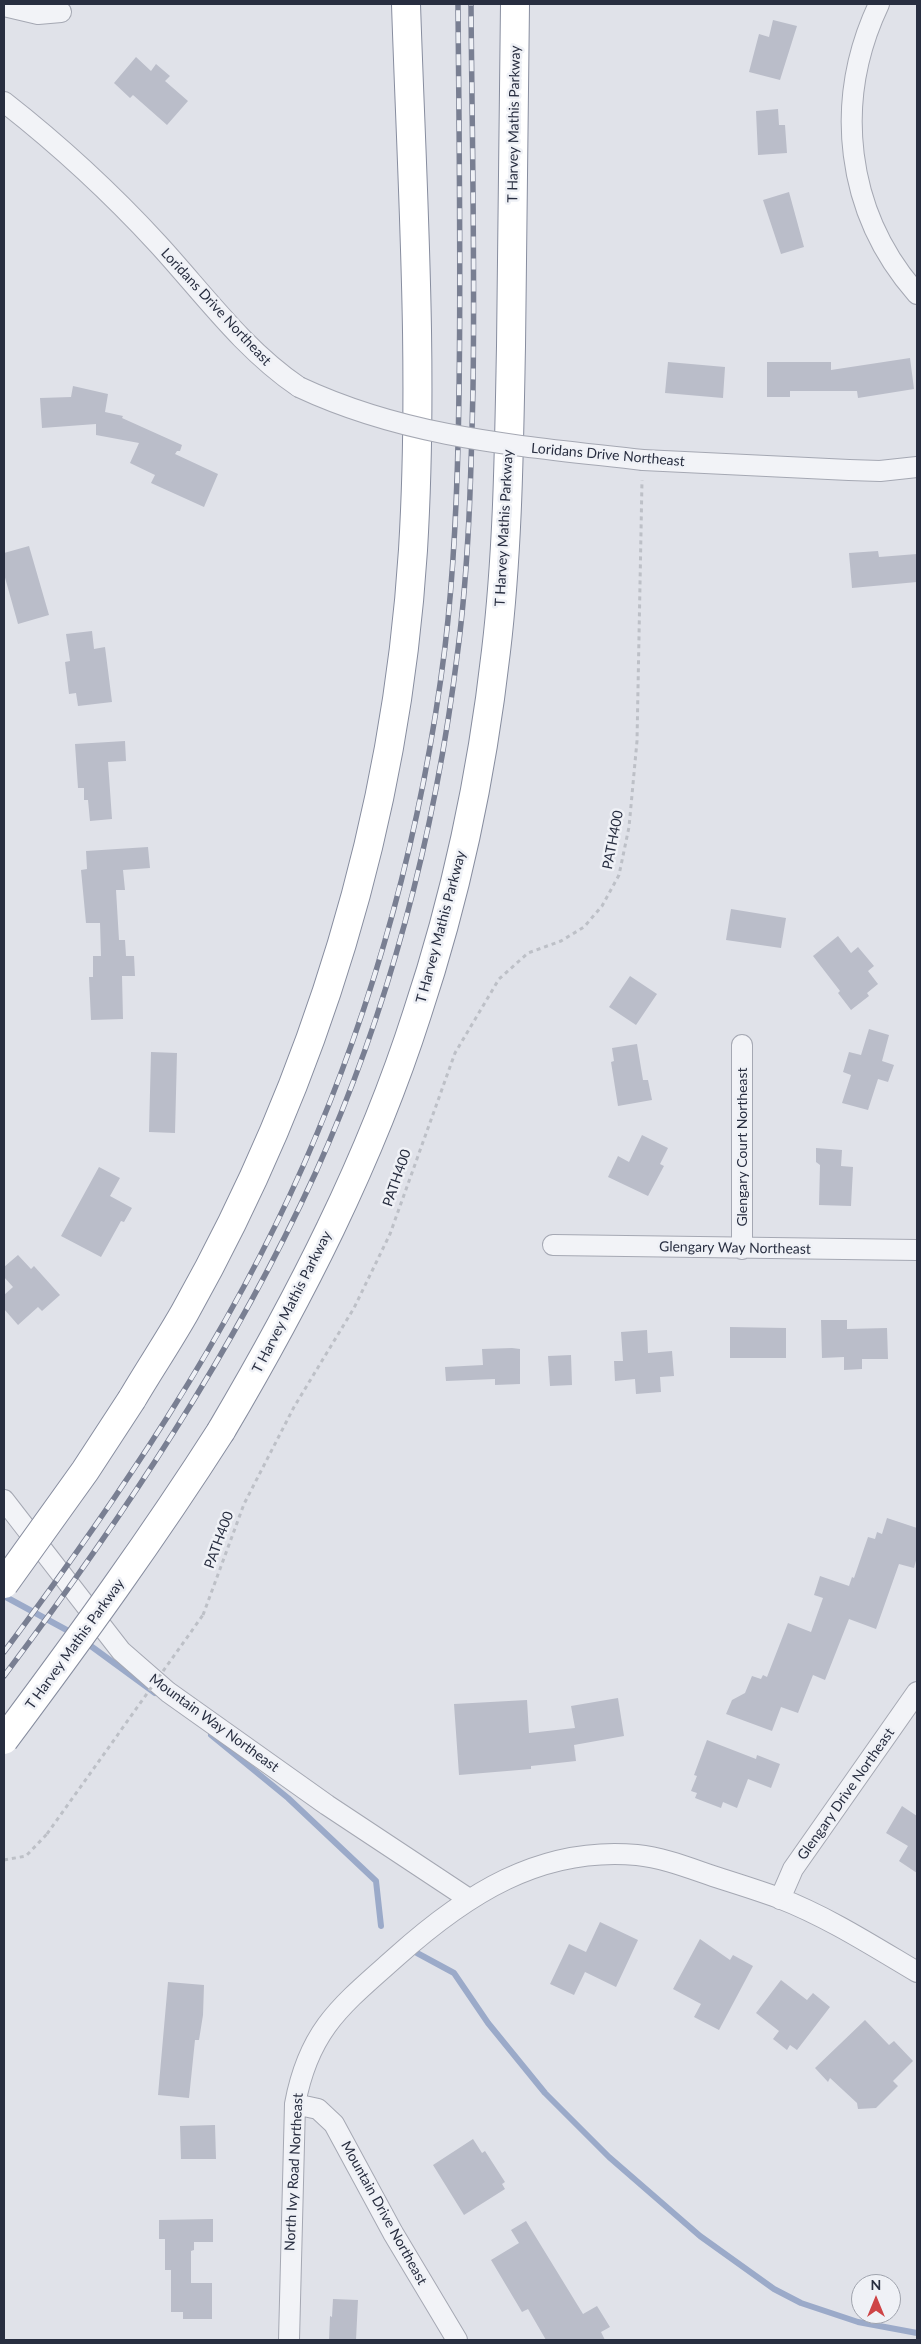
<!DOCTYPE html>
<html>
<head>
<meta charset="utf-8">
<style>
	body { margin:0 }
	#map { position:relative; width:921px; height:2344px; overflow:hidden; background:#e0e2e9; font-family:Lato,sans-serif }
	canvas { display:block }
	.frame { position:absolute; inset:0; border:5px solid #282e40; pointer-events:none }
	.north { position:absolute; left:851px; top:2274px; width:50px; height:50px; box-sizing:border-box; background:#eff1f6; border:1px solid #9fa3ad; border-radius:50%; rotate:0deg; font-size:14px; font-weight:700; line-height:20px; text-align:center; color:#282e40 }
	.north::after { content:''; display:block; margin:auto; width:18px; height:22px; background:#ce4446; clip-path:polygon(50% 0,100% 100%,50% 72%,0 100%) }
</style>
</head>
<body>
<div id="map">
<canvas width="921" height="2344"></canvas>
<div class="frame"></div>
<div class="north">N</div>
</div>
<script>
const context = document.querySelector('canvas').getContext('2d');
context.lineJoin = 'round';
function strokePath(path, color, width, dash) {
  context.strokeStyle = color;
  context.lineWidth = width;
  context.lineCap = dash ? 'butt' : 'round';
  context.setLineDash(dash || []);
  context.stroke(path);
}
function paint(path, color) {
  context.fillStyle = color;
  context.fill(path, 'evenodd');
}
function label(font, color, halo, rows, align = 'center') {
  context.font = font + ' Lato,sans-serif';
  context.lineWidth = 5;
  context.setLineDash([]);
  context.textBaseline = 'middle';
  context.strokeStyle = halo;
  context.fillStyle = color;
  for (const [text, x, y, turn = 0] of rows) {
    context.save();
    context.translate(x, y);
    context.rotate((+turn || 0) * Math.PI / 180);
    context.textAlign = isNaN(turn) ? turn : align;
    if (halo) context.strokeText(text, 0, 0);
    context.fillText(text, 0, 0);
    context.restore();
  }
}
strokePath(new Path2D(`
	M4,1596L74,1634
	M84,1641L155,1693
	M211,1735L288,1798L376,1881L381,1926
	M417,1953L454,1973L488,2023L545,2093L609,2157L700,2236L774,2289L801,2303L858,2322L917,2333`), '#9baac9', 6);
paint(new Path2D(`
	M773,20L797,26L780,80L749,72L759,34L769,37Z
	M136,57L151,71L156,64L170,76L165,81L188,101L167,125L133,95L130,98L114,83Z
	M778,109L779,125H785L787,153L758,155L756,111Z
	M789,192L804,247L781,254L763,200Z
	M910,358L914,389L858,398L857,391H790V397H767V362H831V370Z
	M668,362L725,367L723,398L665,393Z
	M73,386L108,394L105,412L123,416L122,418L182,445L180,451H177L175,454L218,474L204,507L151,483L155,475L130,463L139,443L96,435V424L42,428L40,398L71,397Z
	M29,546L49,615L18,624L4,574V553Z
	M878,551L879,557L917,554V582L852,588L849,553Z
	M92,631L94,649L105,647L112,702L78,706L76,693L69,694L65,662L70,661L66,634Z
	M125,741L126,761L108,762L112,819L90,821L88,800H84V788H78L75,744Z
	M148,847L150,868L123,870L125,890H116L119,940H125L126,956H134L135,976H122L123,1019L91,1020L89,977H93V956H101L100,923H86L81,870L87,869L86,851Z
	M731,909L786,918L781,948L726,940Z
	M838,936L851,953L858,947L874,966L868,971L878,984L867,993L869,996L851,1010L838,993L840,991L813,956Z
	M630,976L657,994L636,1025L609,1007Z
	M869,1029L889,1035L882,1061L894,1065L888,1082L878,1079L868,1110L842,1103L851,1075L843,1072L849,1052L861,1055Z
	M637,1044L643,1080H648L652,1100L618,1106L611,1062L614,1061L612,1048Z
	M151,1052L177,1053L175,1133L149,1132Z
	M642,1135L668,1148L660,1164L664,1166L648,1196L608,1177L618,1156L629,1162Z
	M816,1148L842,1150L841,1166L853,1167L851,1206L819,1205L820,1165L816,1162Z
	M99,1167L120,1178L110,1196L132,1208L124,1222L121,1221L101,1257L61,1236Z
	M18,1255L31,1269L34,1266L60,1295L42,1311L38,1307L18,1325L4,1309V1295L13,1287L4,1277V1267Z
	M821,1320H847V1329L887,1328L888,1359H862V1369L844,1370V1357L822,1358Z
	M730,1327L786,1328V1358H730Z
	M647,1330L648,1353L672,1351L674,1376L660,1377L661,1392L636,1394L635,1379L615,1381L614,1361H623L621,1332Z
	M512,1348L520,1349V1384L495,1385V1379L446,1381L445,1367L483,1365L482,1349Z
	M571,1355L572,1385L550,1386L548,1356Z
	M887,1518L917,1528V1557L914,1568L899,1564L876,1629L849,1619L825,1680L813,1675L798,1713L781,1707L772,1731L726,1714L732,1700L745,1693L752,1676L761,1679L763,1675L767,1677L788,1623L811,1632L823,1598L814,1595L820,1576L849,1586L852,1577L854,1578L868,1537L875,1539L877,1532L882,1534Z
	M618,1698L624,1736L574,1745L576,1761L531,1766V1769L459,1775L454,1704L527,1700L529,1733L575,1728L571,1706Z
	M707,1740L756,1759L757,1755L780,1764L771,1788L748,1779L737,1808L723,1802L721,1808L695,1798L697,1793L691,1791L697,1776L694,1775Z
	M902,1806L917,1816V1873L899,1861L908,1846L886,1833Z
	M600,1922L638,1940L616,1987L585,1972L574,1995L550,1984L569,1944L586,1952Z
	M700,1939L730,1960L733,1955L753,1966L719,2030L694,2017L701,2004L673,1989Z
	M781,1980L807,2000L813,1993L830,2007L797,2050L790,2045L787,2050L773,2039L779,2031L756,2013Z
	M168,1982L204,1985L203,2015L199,2040H195L189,2098L158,2095Z
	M865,2020L889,2045L894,2041L913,2061L893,2081L898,2086L876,2108L858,2109L857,2103L830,2078L828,2082L815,2068Z
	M215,2125L216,2159H181L180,2126Z
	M473,2139L482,2153L485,2151L505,2182L502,2184L505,2189L464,2215L433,2165Z
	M213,2219V2242H194V2250L191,2251V2283H212V2319H183V2312H171V2270H165V2239H159V2220Z
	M526,2221L583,2314L597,2306L610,2327L601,2332L605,2340H546L528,2309L522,2312L491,2260L519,2243L511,2230Z
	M333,2299L358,2300L356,2340H329L330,2316L332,2317Z`), '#babdc9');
const minor = new Path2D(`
	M879,4C833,101 845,212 917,294
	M4,6L38,14L61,12
	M4,102C59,145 110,192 158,244C203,293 243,349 299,387
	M643,460L849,470L880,471L917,467
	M742,1045V1249
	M553,1245L917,1250
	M4,1500L121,1651L168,1692L327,1805L469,1899
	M780,1899L793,1869L917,1692
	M295,2104L318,2109L334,2124L393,2233L457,2340
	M289,2340L295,2104C309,2029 342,2005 396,1957C465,1895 540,1846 637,1855C666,1858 694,1870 722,1879C741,1885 760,1891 779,1898C828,1917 873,1946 917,1972`);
const highway = new Path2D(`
	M132,1399C149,1370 168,1342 185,1312C316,1079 396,818 413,550C424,368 412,186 406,4
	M221,1431C299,1299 370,1161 417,1014C456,897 482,774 496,651C508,550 509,448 511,346C513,232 514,118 515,4`);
strokePath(minor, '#a5a8b3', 22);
strokePath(highway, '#878d9f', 30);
strokePath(new Path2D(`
	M203,1615L244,1504L294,1407L354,1308L390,1234L455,1053L499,979L528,953L561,941L584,927L602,906L619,875L629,827L637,741L642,480
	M4,1860L26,1856L47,1834`), '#bdc0c7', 3, [4, 4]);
strokePath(minor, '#f2f3f7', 20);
strokePath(highway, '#fff', 28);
const rail = new Path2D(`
	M4,1652C118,1499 227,1339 304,1164C376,1000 423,825 445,647C455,563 458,477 459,392C461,262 459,133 458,4
	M4,1676C122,1519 233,1353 315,1174C390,1008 436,829 458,649C469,563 471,476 473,389C475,261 472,132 471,4`);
strokePath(rail, '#797f92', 5.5);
strokePath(rail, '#eff1f6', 4, [11]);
const minorBridge = new Path2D(`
	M299,387C410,439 523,446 643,460`);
const highwayBridge = new Path2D(`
	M4,1584L85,1471L132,1399
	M4,1740C80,1638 152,1539 221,1431`);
strokePath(minorBridge, '#a5a8b3', 22, []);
strokePath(highwayBridge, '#878d9f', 30, []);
strokePath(new Path2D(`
	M47,1834L203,1615`), '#bdc0c7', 3, [4, 4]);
strokePath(minorBridge, '#f2f3f7', 20);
strokePath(highwayBridge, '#fff', 28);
label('14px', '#282e40', '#eff1f6', [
	["T Harvey Mathis Parkway",514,124,-89],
	["Loridans Drive Northeast",216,307,47],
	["Loridans Drive Northeast",608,455,5],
	["T Harvey Mathis Parkway",504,528,-87],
	["PATH400",613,840,-79],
	["T Harvey Mathis Parkway",441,927,-75],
	["Glengary Court Northeast",742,1147,-90],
	["PATH400",397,1178,-71],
	["Glengary Way Northeast",735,1248,1],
	["T Harvey Mathis Parkway",292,1302,-63],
	["PATH400",219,1540,-70],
	["T Harvey Mathis Parkway",75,1644,-54],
	["Mountain Way Northeast",214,1723,36],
	["Glengary Drive Northeast",846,1794,-55],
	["North Ivy Road Northeast",294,2172,-87],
	["Mountain Drive Northeast",384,2213,61]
]);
</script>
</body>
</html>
